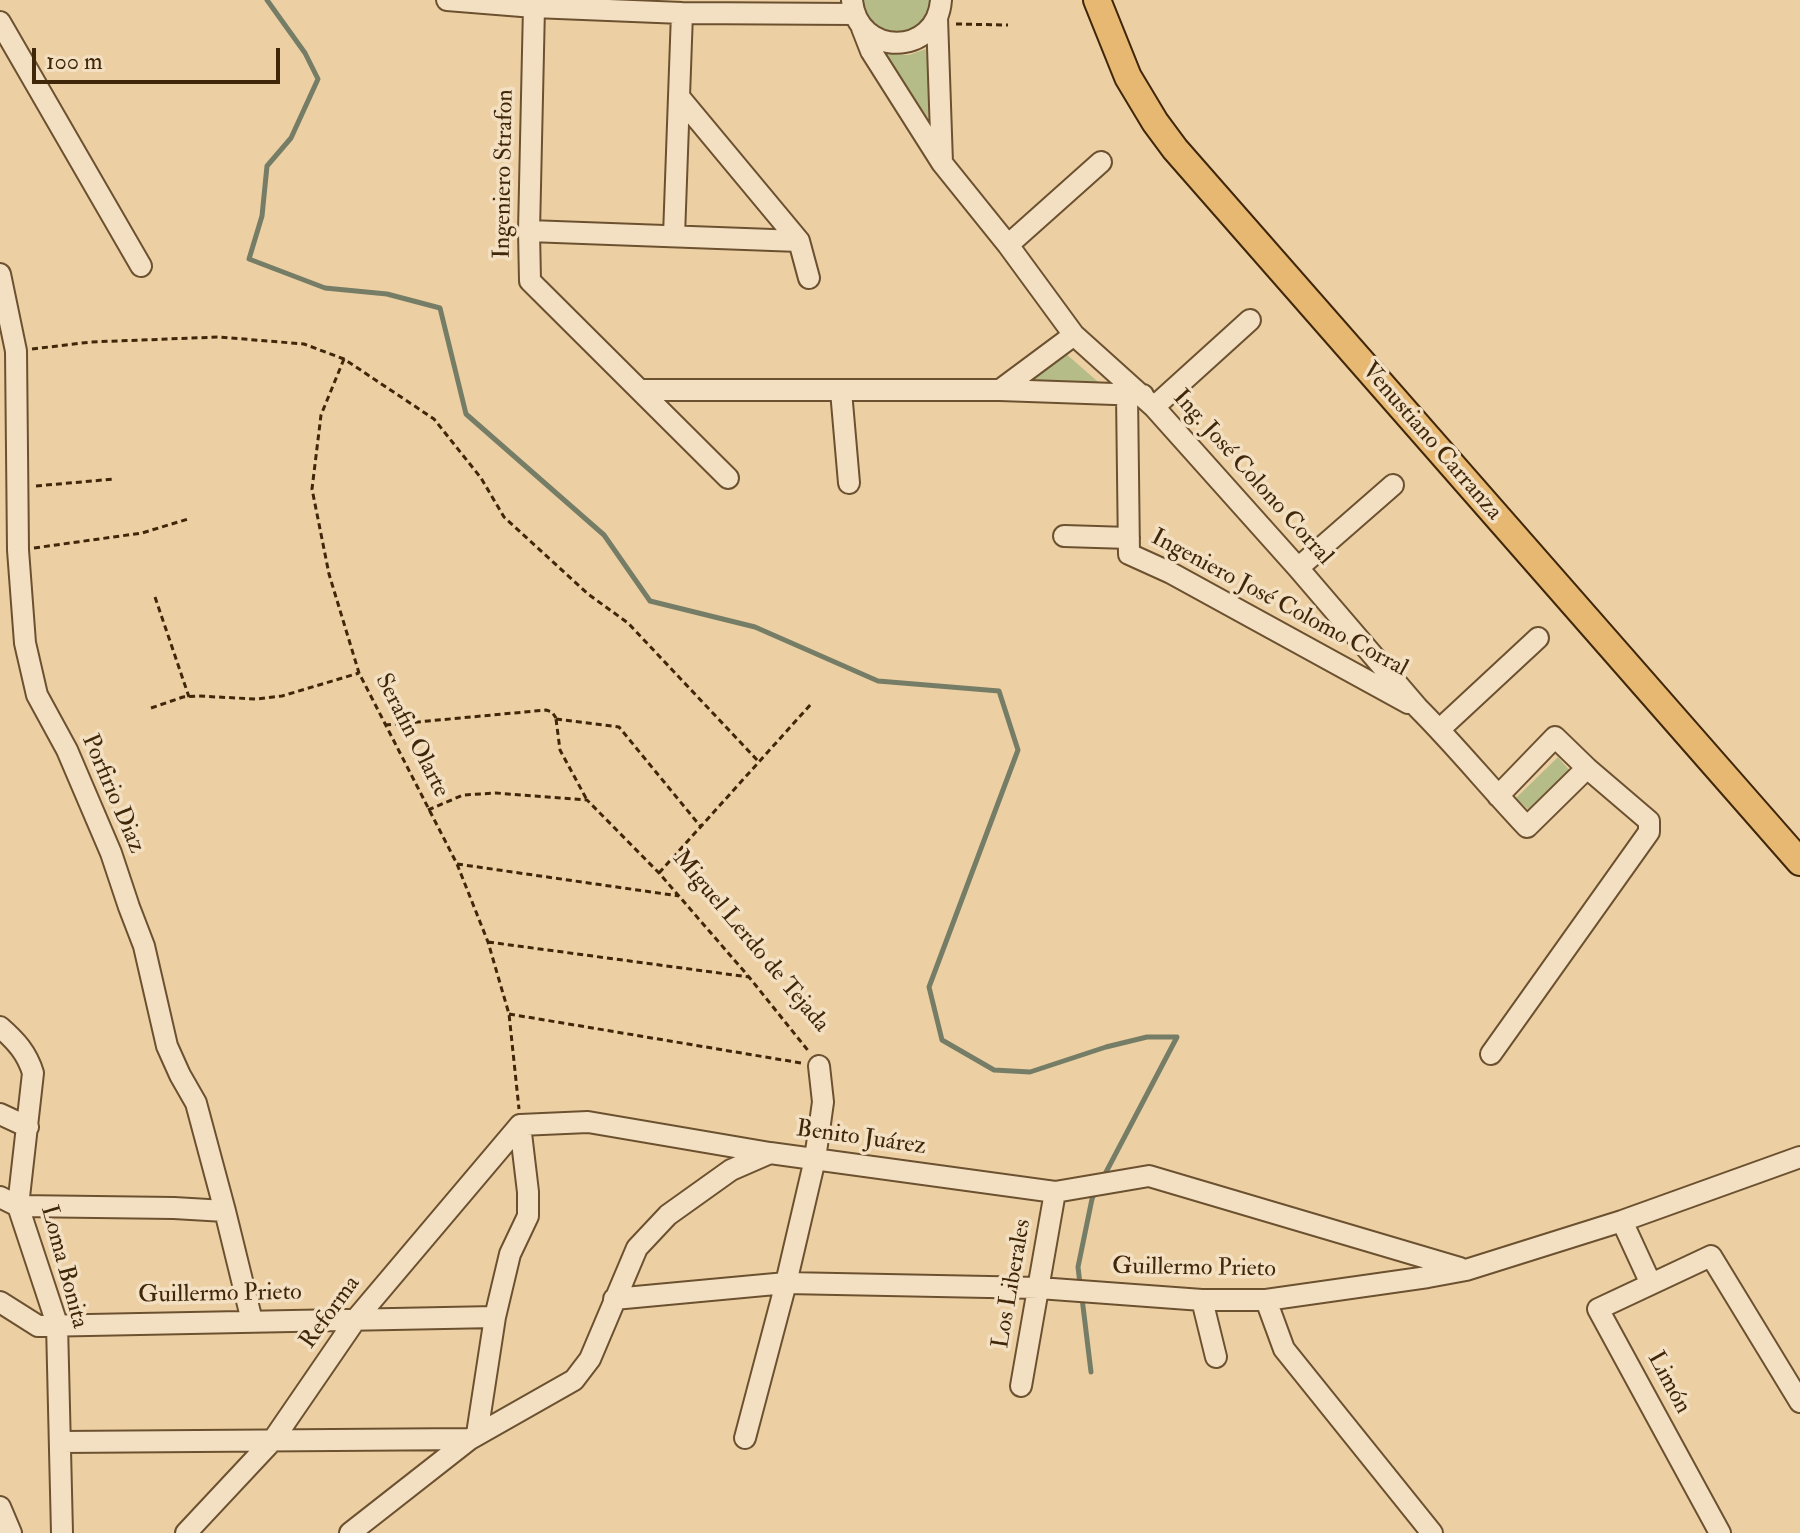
<!DOCTYPE html>
<html>
<head>
<meta charset="utf-8">
<style>
	body { margin:0 }
	#map { position:relative; width:1800px; height:1533px; overflow:hidden; background:#ecd0a3; font-family:"IM FELL Double Pica",serif }
	canvas { display:block }
	.scale { position:absolute; left:32px; top:48px; width:248px; height:36px; box-sizing:border-box; border:4px solid #41270a; border-top:0; padding-left:10px; font-size:24px; line-height:28px; white-space:nowrap; color:#41270a; -webkit-text-stroke:6px #f3e0c3; paint-order:stroke }
</style>
</head>
<body>
<div id="map">
<canvas width="1800" height="1533"></canvas>
<div class="scale">100 m</div>
</div>
<script>
const context = document.querySelector('canvas').getContext('2d');
context.lineJoin = 'round';
function paint(path, color) {
  context.fillStyle = color;
  context.fill(path, 'evenodd');
}
function strokePath(path, color, width, dash) {
  context.strokeStyle = color;
  context.lineWidth = width;
  context.lineCap = dash ? 'butt' : 'round';
  context.setLineDash(dash || []);
  context.stroke(path);
}
function label(font, color, halo, rows, align = 'center') {
  context.font = font + ' "IM FELL Double Pica",serif';
  context.lineWidth = 7;
  context.setLineDash([]);
  context.textBaseline = 'middle';
  context.strokeStyle = halo;
  context.fillStyle = color;
  for (const [text, x, y, turn = 0] of rows) {
    context.save();
    context.translate(x, y);
    context.rotate((+turn || 0) * Math.PI / 180);
    context.textAlign = isNaN(turn) ? turn : align;
    if (halo) context.strokeText(text, 0, 0);
    context.fillText(text, 0, 0);
    context.restore();
  }
}
paint(new Path2D(`
	M862,0H930V2L927,16L913,32L887,35L867,20Z
	M926,49L929,51L931,122L883,56V54L909,55Z
	M1065,353L1104,387L1023,385Z
	M1558,757L1570,771L1530,811L1516,798Z`), '#b5bc88');
strokePath(new Path2D(`
	M267,0L305,53L318,79L291,138L267,166L262,216L249,259L325,288L387,294L440,308L466,414L604,535L650,601L755,627L878,681L999,691L1018,750L929,987L942,1040L994,1070L1030,1072L1106,1047L1147,1037H1177L1104,1176
	M1080,1284L1078,1267L1092,1199L1095,1192
	M1082,1298L1091,1372`), '#767d67', 5);
const minor = new Path2D(`
	M447,0L534,7L682,13L855,14
	M852,0C857,57 937,57 941,0
	M534,7L529,231L530,281L728,478
	M937,18L942,163
	M0,22L141,266
	M862,28L871,51L942,163L1008,245L1074,335L1154,407L1298,568L1418,708C1456,746 1490,788 1527,827L1587,768L1555,737L1498,796
	M680,98L799,241L809,278
	M529,231L799,241
	M674,236L682,13
	M1008,245L1101,162
	M0,274L16,351L18,550L25,643L37,695L67,750L111,853L129,907L144,946L167,1046L180,1075L196,1103L225,1211L252,1321
	M642,390H1000L1143,395
	M1000,390L1074,335
	M841,391L849,483
	M1127,394L1129,554L1171,573L1408,703
	M1154,407L1250,320
	M1064,536L1129,538
	M1298,568L1393,485
	M1440,729L1538,638
	M0,1027C16,1041 27,1053 33,1073L18,1206L57,1324L62,1533
	M1491,1054L1649,832V821L1587,768
	M0,1114L28,1127
	M520,1125L588,1122L770,1153L1055,1192L1149,1176L1460,1268
	M0,1197L18,1206L174,1208L225,1211
	M1622,1221L1651,1284
	M614,1299L786,1283L1039,1288L1202,1300H1266L1428,1277L1466,1270L1622,1221L1800,1157
	M1202,1300L1216,1357
	M1266,1300L1284,1349L1432,1533
	M0,1302L38,1326L495,1317
	M1021,1386L1055,1192
	M477,1434L495,1317L510,1254L528,1216V1192L520,1125
	M745,1438L786,1283L815,1159L823,1102L819,1066
	M61,1442L470,1439
	M0,1507L11,1533
	M186,1533L273,1440L356,1319L520,1125
	M350,1533L470,1439L574,1380L590,1359L637,1248L668,1215L731,1170L770,1153
	M1720,1533L1598,1309L1711,1256L1800,1402`);
const major = new Path2D(`
	M1097,0L1128,77L1155,122L1175,149L1800,862`);
strokePath(minor, '#6c5130', 24);
strokePath(major, '#41270a', 30);
strokePath(new Path2D(`
	M956,24L1008,25
	M32,349L91,342L219,337L304,344L344,359L434,419L481,478L504,517L588,594L628,623L759,762
	M344,359L321,415L312,489L329,574L359,673L457,864L488,942L509,1014L519,1109
	M36,486L114,479
	M34,548L142,533L188,519
	M155,597L189,697
	M151,708L183,697L198,696L256,699L282,696L359,673
	M556,719L619,727L701,827
	M556,719L560,750L587,800
	M385,725L546,710L552,712L556,718
	M428,810L463,795L496,793L587,800L659,873L749,977L810,1053
	M457,864L679,896
	M659,873L811,704
	M488,942L749,977
	M509,1014L801,1063`), '#41270a', 3, [6, 4]);
strokePath(minor, '#f3e0c3', 20);
strokePath(major, '#e6b872', 26);
label('24px', '#41270a', '#f3e0c3', [
	["Ingeniero Strafon",505,174,-89],
	["Venustiano Carranza",1431,442,49],
	["Ing. José Colono Corral",1252,478,48],
	["Ingeniero José Colomo Corral",1279,604,28],
	["Serafin Olarte",411,736,63],
	["Porfirio Diaz",112,794,67],
	["Miguel Lerdo de Tejada",750,942,50],
	["Benito Juárez",861,1139,8],
	["Loma Bonita",63,1267,75],
	["Guillermo Prieto",1194,1269,1],
	["Los Liberales",1013,1284,-80],
	["Guillermo Prieto",220,1295,-1],
	["Reforma",331,1313,-54],
	["Limón",1668,1383,62]
]);
</script>
</body>
</html>
